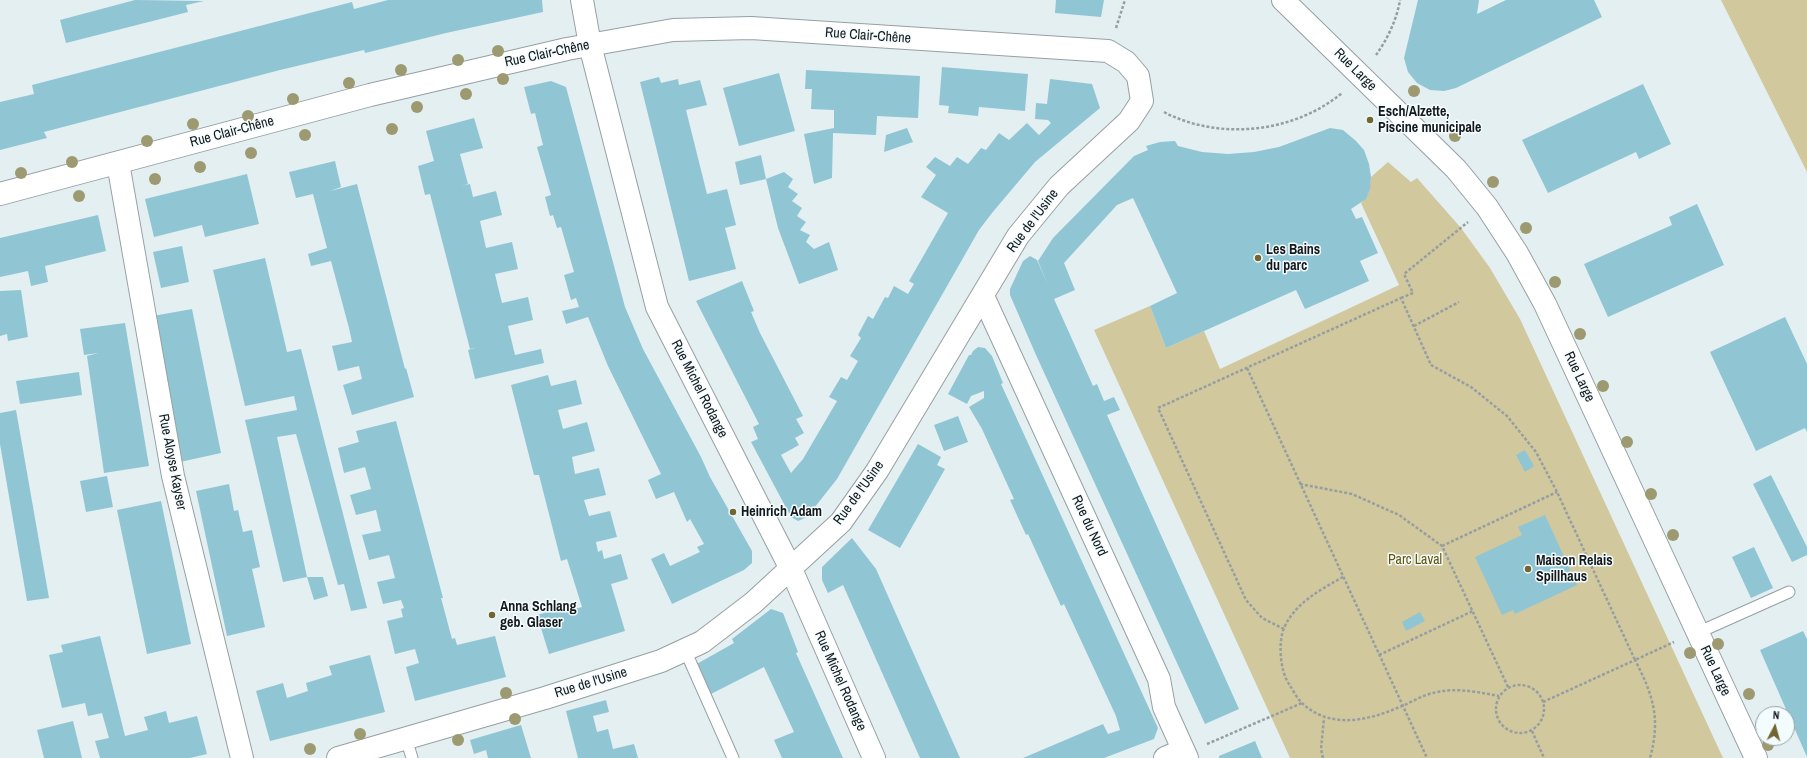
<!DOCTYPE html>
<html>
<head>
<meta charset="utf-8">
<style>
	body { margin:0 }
	#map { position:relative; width:1807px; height:758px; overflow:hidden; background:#e4eff2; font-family:"Archivo Narrow",sans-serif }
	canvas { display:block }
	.north { position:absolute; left:1755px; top:706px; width:40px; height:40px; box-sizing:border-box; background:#f3fcfe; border:1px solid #9aa1a3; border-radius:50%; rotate:6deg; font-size:11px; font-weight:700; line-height:16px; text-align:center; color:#15181a }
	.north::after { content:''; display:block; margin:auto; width:14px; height:18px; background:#716532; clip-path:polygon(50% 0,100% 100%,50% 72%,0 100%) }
</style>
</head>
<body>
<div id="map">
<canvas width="1807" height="758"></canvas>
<div class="north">N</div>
</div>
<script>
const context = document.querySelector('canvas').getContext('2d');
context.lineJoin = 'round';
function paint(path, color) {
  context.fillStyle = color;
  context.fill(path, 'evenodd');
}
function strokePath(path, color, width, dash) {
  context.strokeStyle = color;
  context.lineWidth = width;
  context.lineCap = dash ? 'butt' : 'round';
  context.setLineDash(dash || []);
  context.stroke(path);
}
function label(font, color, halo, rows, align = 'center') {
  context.font = font + ' "Archivo Narrow",sans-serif';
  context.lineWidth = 3;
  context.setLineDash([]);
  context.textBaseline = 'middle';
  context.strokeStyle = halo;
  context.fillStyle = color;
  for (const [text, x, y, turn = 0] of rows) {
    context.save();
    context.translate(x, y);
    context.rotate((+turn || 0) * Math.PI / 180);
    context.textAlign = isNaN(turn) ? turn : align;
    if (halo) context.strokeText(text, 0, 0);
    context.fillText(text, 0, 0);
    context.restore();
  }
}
paint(new Path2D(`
	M1721,0H1807V172Z
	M1388,162L1411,182L1417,178L1461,228L1490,268L1520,319L1723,758H1290L1094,330L1150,306L1166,348L1204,331L1220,369L1399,285L1361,203C1369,196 1370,187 1371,177Z`), '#d2c89e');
paint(new Path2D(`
	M135,0L204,1L186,5L188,12L66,43L60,20Z
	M388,0H542L543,12L446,33L365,53L364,50L280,70L44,132L47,138L0,150V102L34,94L32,85L352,2L354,9Z
	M1056,0H1104L1101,17L1055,13Z
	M1418,0H1479L1477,14L1506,0H1594L1602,17L1456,88L1444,91L1430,90L1417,83L1408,72L1404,58Z
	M942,67L1028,74L1025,111L979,107L978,116L948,113L949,106L939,105Z
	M806,70L920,76L918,118L877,116L876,135L833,133L832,178L814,184L804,134L834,128V110L811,109L812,89H805Z
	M779,73L795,131L739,146L723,88Z
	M659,77L661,83L678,79L679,85L700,80L707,105L686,110L707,194L727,189L736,225L725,228L736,269L689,281L640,82Z
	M1050,79L1092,84L1100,108L1035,162L992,213L979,230L837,479L807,517L798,521L791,517L751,442L758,439L753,427L759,424L696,301L742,281L754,311L751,312L760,333L803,416L796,419L804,433L795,438L799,445L781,455L791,473L803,459L837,401L829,397L841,377L847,380L858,361L850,356L861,338L858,335L868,316L873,319L885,297L888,298L894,286L908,294L914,284L909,281L948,213L921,197L936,175L926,167L935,157L950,166L957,157L968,164L981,148L986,150L999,133L1009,140L1027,123L1039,135L1051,123L1048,120L1035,119L1036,103L1047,104Z
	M551,81L566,87L625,307L643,349L701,457L710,477L752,551V563L744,570L672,604L651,559L664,553L670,566L700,552L697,547L704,544L690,519L687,522L674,492L656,499L648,480L661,474L608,366L588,317L566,324L562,311L579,307L576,298L571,300L564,275L574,272L561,227L557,228L553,215L550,216L545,197L551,195L537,147L543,145L535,113L531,114L524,87Z
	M1643,84L1671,144L1639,159L1636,152L1548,193L1522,140Z
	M474,118L483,148L460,154L468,184L461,186L470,184L473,197L496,191L502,215L480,221L486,248L512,242L518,269L495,274L498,287L502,303L528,297L533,320L508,326L515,355L541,349L544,363L475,379L468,350L478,347L470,349L430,194L425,195L418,166L434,161L426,131Z
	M907,128L913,142L884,152L886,135Z
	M1330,128L1343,130L1356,141L1364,150L1369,164L1371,177L1370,189L1366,199L1351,209L1356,219L1362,217L1378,253L1360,261L1369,281L1305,309L1296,290L1166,348L1150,306L1177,293L1133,198L1117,205L1064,263L1075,290L1054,299L1093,386L1097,384L1104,401L1114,397L1120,410L1107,415L1239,709L1205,724L1036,355L1010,295V289L1023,261L1030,256L1037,260L1048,285L1038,261L1053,238L1134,156L1148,150L1146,146L1160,142L1175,141L1178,146L1202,152L1228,154L1254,152L1279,147Z
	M761,155L766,179L740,185L735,162Z
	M335,161L341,187L330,191L357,184L405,369L406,368L414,397L352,415L343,385L362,379L359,366L338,371L332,346L352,342L349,328L331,261L311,266L308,254L327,248L313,194L296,198L289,172Z
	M784,172L793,179L788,187L798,194L792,201L802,208L797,216L806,222L800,230L810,235L806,242L814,249L829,242L838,270L799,284L778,228L766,179Z
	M247,174L259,224L205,237L202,225L154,237L145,199Z
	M1697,204L1724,265L1608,317L1584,264L1672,225L1669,217Z
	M98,215L106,251L45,266L48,282L31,286L28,271L0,277V238Z
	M182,246L189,282L161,288L153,252Z
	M265,258L287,352L301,349L367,608L351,611L344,584L338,585L296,434L277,437L307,577L283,582L245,420L297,410L294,396L245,406L213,270Z
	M21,290L28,337L8,341L7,334L0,336V291Z
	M192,309L221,453L180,462L153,316Z
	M1785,317L1807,364V432L1805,428L1756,451L1710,352Z
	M125,323L149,466L104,473L87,356L98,353L84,355L80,329Z
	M978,347L985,348L992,356L1003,383L1001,384L1158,728L1154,739L1104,758H1023L1103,724L1108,734L1120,730L1116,716L1064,604L1061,606L1028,534L1026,535L1010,500L1014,499L982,429L969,407L984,398V391L971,396L967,404L948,394L969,355H971L973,351Z
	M79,372L82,395L20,404L16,381Z
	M548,375L551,386L576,380L582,404L558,410L563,429L587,422L595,451L572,457L575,474L599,468L606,495L584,500L589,516L610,511L617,537L596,542L598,552L602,550L604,559L621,554L628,579L611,584L625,631L549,654L537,615L566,607L567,611L582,607L567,559L561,561L539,475H534L511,385Z
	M16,410L49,598L27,601L0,444V413Z
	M958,416L968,442L944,451L934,425Z
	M396,421L443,598H441L452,639L455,638L457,645L495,636L506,677L415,701L406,667L419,663L415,649L395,654L387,621L403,617L401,609L404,608L401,600L383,604L377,582L395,578L389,555L369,560L362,535L381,531L376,510L356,515L350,495L371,489L365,467L344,473L338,448L359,442L356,431Z
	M918,444L941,457L937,465L945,469L900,548L868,530Z
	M1525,450L1534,466L1525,472L1516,455Z
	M1771,475L1807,547V555L1792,562L1753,484Z
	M107,476L113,507L86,512L80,481Z
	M229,484L234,511L238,510L243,532L252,530L260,567L252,569L265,627L227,636L196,491Z
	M161,501L191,644L147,654L117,510Z
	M1545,515L1577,585L1515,614L1513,610L1502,615L1475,557L1522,535L1518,527Z
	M852,538L876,569L960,758H920L843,585L828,593L822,580V567Z
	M1754,547L1773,588L1751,598L1732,557Z
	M307,577H323L328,596L314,600Z
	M771,609L783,613L798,652L796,653L843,758H782L774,740L794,732L764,667L709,695L695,665L734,643L732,639Z
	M1420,612L1425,621L1406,631L1402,622Z
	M1803,631L1807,639V757L1760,650Z
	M100,636L125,736L148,730L144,717L166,711L169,723L197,716L207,754L190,758H100L95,741L109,738L102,713L88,716L85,703L62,708L49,655L63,652L61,645Z
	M370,655L385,712L270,741L256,691L283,683L287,698L308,691L306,683L332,675L329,666Z
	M606,700L609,712L593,716L597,732L608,729L613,749L634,744L638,758H578L566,711Z
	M73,721L82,758H44L37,730Z
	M521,725L531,758H488L486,750L474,754L470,740Z
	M1255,741L1262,758H1219V756Z`), '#90c5d4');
const lane = new Path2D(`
	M1697,633L1789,592
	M685,650L733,758
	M406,738L412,758`);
const street = new Path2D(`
	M582,0L590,45L657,307L791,569L874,758
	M118,163L173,476L242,758
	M0,194L370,95L567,49L673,30L751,28L1108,51L1126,62L1138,76L1142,101L1129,121L1059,186L1018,236L877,471L841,522L753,603L702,642L661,661L545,698L338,758
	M983,296L1159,679L1164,707L1187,758
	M1165,758L1183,750`);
const secondary = new Path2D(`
	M1283,0L1456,169L1487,207L1517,253L1545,304L1756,758`);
strokePath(lane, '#96a0a3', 13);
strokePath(street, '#96a0a3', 24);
strokePath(secondary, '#96a0a3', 24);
strokePath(new Path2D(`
	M1116,28L1125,0
	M1376,55C1387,40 1397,19 1400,0
	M1164,112C1219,141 1294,133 1342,93
	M1401,298L1413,293L1404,274L1468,222
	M1414,326L1459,302
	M1247,368L1427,758
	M1300,484L1352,494L1399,515L1442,546L1508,687
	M1442,546L1557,492
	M1343,577C1320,590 1295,603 1284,628C1278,642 1280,671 1289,684C1293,690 1297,699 1303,704C1332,730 1370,720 1402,706C1412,702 1423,695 1433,693C1455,687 1477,692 1499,696
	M1284,629L1262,618L1246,600L1158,408L1401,298L1431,365L1471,387L1507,416L1536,452L1557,492L1635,660L1674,642
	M1379,655L1473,611
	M1496 709a24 24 0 1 1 48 0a24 24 0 1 1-48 0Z
	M1543,702L1635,660C1653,695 1661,718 1650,758
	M1532,731L1544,758
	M1207,744L1302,703
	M1323,758L1321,749L1324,718`), '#969ea1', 2.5, [3, 2]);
strokePath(lane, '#fff', 11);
strokePath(street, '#fff', 22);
strokePath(secondary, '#fff', 22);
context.fillStyle = '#9d9a71';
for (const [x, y] of [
	[498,51],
	[458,60],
	[401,70],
	[503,79],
	[349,83],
	[1414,91],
	[466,94],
	[293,99],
	[417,107],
	[248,116],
	[193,124],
	[392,129],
	[305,135],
	[1455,136],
	[147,141],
	[251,153],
	[72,162],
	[200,167],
	[21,173],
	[155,179],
	[1493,182],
	[79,196],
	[1526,228],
	[1555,282],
	[1580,334],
	[1603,386],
	[1627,442],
	[1651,494],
	[1673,535],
	[1718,644],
	[1690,653],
	[506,693],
	[1749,694],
	[515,719],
	[360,734],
	[458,740],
	[1768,745],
	[310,749]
]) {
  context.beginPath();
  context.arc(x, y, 6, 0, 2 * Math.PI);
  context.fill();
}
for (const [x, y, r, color] of [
	[1370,120,4,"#716532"],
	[1258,258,4,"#716532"],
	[733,512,4,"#716532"],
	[1528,569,4,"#716532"],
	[492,615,4,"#716532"]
]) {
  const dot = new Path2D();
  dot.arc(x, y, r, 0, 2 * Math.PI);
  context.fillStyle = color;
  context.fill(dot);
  strokePath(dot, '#f3fcfe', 1.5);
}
label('14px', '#15181a', '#f3fcfe', [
	["Rue Clair-Chêne",868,36,4],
	["Rue Clair-Chêne",547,54,-12],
	["Rue Large",1355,70,45],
	["Rue Clair-Chêne",232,132,-15],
	["Rue de l'Usine",1033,221,-53],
	["Rue Large",1579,377,65],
	["Rue Michel Rodange",699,389,63],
	["Rue Aloyse Kayser",172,462,79],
	["Rue de l'Usine",859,493,-54],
	["Rue du Nord",1089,526,65],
	["Rue Large",1715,671,65],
	["Rue Michel Rodange",840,681,66],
	["Rue de l'Usine",591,683,-17]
]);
label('bold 14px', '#15181a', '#f3fcfe', [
	["Esch/Alzette,",1378,112],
	["Piscine municipale",1378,128],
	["Les Bains",1266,250],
	["du parc",1266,266],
	["Heinrich Adam",741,512],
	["Maison Relais",1536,561],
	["Spillhaus",1536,577],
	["Anna Schlang",500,607],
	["geb. Glaser",500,623]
], 'left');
label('14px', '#635408', '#f3fcfe', [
	["Parc Laval",1415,560]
]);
</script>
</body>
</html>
